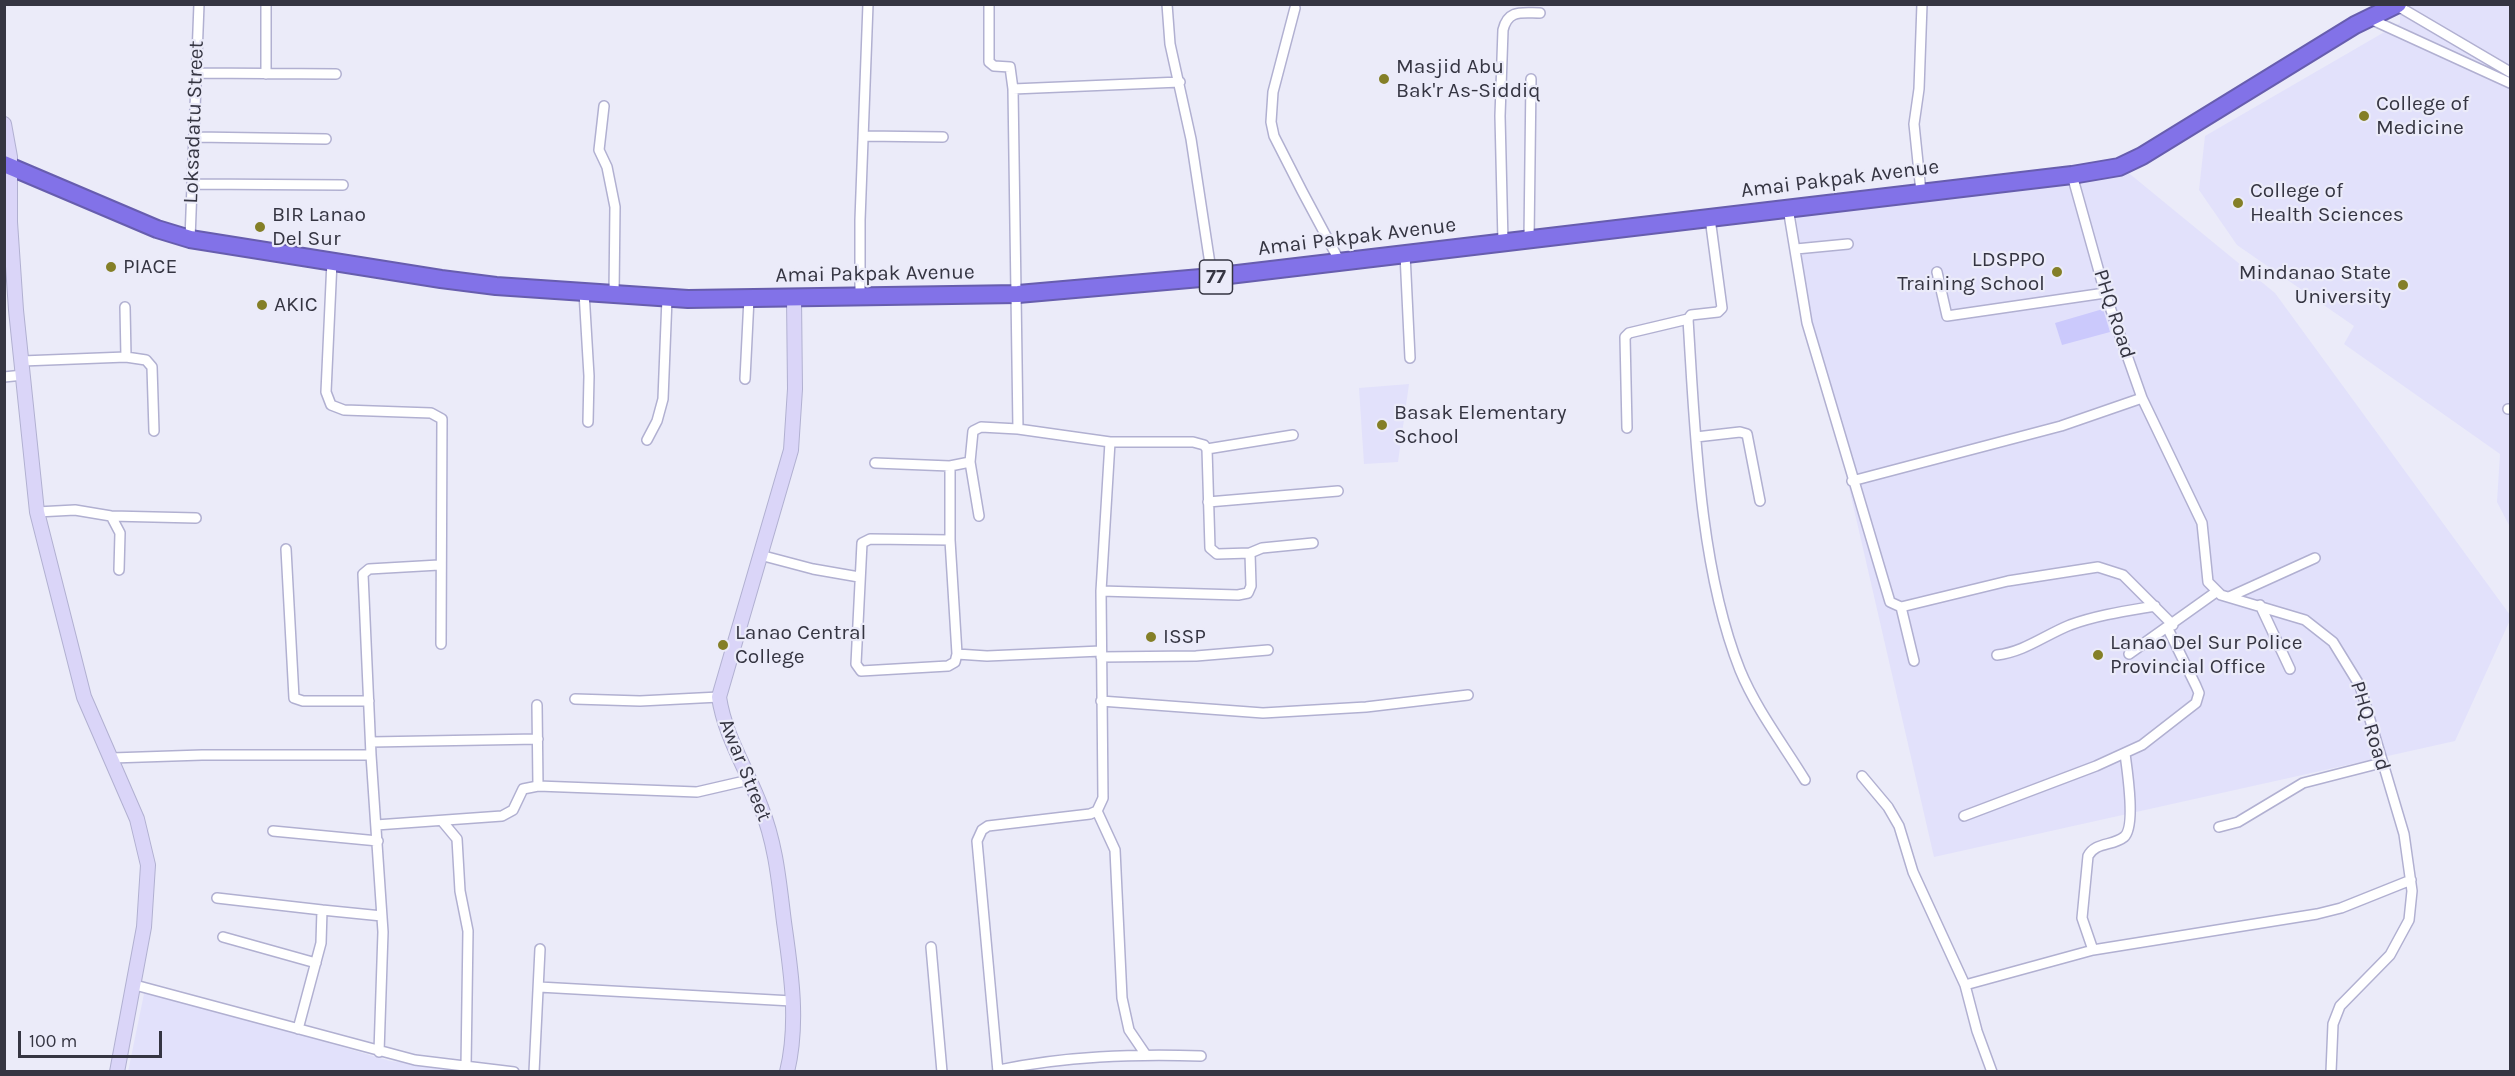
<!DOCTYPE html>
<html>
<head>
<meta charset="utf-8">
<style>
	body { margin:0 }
	#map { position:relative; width:2515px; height:1076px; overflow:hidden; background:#ebebf9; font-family:Karla,sans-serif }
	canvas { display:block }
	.frame { position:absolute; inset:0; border:6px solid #353542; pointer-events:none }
	.scale { position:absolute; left:18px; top:1031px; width:144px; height:27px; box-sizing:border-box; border:3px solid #353542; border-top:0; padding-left:8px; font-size:18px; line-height:21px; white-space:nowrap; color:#353542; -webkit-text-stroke:4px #ebebf9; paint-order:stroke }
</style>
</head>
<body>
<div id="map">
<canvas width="2515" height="1076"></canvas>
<div class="frame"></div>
<div class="scale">100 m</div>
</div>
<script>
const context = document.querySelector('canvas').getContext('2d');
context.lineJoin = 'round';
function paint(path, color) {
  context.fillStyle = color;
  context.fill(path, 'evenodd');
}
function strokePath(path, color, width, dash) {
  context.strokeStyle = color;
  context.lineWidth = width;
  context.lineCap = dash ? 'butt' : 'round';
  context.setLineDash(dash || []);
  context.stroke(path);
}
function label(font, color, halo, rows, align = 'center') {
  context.font = font + ' Karla,sans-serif';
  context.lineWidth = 4.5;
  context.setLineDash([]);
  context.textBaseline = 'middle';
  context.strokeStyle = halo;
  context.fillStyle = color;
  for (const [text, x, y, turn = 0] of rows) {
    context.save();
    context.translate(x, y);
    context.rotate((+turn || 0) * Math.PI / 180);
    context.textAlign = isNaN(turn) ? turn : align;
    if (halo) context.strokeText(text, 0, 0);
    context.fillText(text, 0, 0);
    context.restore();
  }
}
paint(new Path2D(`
	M2510,5V527L2497,502L2500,454L2344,344L2354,326L2237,245L2199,190L2205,136L2400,23V6Z
	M2125,170L2275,293L2510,615V620L2455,741L1934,857L1810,318L1796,216Z
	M1409,384L1398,462L1364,464L1359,388Z
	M145,989L390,1061L483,1071L128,1072Z`), '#e2e1fb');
paint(new Path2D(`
	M2103,309L2110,332L2062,345L2055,323Z`), '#cbc9fc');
const street = new Path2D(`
	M989,4V62L994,66L1010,67L1013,89
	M1167,4L1170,44L1191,139L1212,277
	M2396,5L2510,72
	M1295,8L1273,92L1271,122L1274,136L1302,191L1340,262
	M2368,18L2510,83
	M196,73L336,74
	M266,74V4
	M604,106L599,150L607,167L615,207L614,294
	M864,136L943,137
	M195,137L326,139
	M2072,175L2105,293L2142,398L2202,523L2208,582L2221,595L2305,620L2333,642L2360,686L2404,834L2412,891L2409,920L2390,955L2340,1006L2333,1024L2331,1072
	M193,184L343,185
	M1921,192L1914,124L1919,89L1922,4
	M1788,208L1807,323L1890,602L1901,607L2008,581L2098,567L2123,575L2173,625
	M1710,218L1722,308L1718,312L1691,315L1688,319C1695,430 1699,567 1740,670C1756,709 1783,744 1805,780
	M190,239L199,4
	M1529,239L1531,79
	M1503,242L1500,116L1503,30C1508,9 1522,13 1540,13
	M1796,249L1848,244
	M1405,254L1410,358
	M332,261L326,392L331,405L344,410L431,413L442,419L441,644
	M1937,272L1947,316L2105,293
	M584,292L589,376L588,422
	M860,297V220L868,4
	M125,307L126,357
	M22,361L126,357L146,360L152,367L154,431
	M4,377L23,375
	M745,379L749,298
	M2508,409H2510
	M1627,428L1625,337L1629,333L1688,319
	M1696,437L1740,432L1747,434L1760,501
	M647,440L657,421L663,399L667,298
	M1207,449L1293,435
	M875,463L950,466
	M1852,481L2061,426L2142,398
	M1208,502L1338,491
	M37,512L75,510L111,516L196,518
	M111,516L120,533L119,570
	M979,516L970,462L973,431L981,427L1018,429
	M950,540L870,539L862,543L856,664L861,671L948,666L955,662L957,654L950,540V466L970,462
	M286,549L294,698L303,701H369
	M1250,553L1262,548L1313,543
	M760,555L813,569L859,577
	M1101,591L1238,595L1248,593L1251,586L1250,553L1217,554L1210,548L1207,449L1204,445L1193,442H1110
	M2229,597L2315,558
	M2260,605L2290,669
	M1901,607L1914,661
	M957,654L987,656L1101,651
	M2129,654L2216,592
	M1997,655C2024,652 2045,635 2070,625C2098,615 2126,611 2155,606
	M1101,657L1196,656L1268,650
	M575,699L640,701L719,697
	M1101,701L1263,713L1366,707L1468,695
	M537,705L538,786L697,792L749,780
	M371,742L538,739
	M371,755L363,574L369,569L439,565
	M112,758L202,755H371L383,932L379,1052
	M1862,776L1888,807L1899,826L1913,872L1965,985L1977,1031L1992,1072
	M1097,811L1115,850L1122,998L1129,1030L1146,1055
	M1964,816L2096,766L2142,745L2196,703L2199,693L2196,686L2168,629
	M442,821L457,839L460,891L468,931L466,1067
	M376,825L502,816L513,810L523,789L538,786
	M2219,827L2238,822L2303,783L2381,763
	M273,831L378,841
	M217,898L322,910L321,943L298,1029
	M322,910L382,916
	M223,937L316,963
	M931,947L942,1072
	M2093,950L2082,918L2088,856C2095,842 2113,846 2124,837C2136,827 2127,769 2125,754
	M135,985L415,1060L514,1072
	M1965,985L2093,950L2317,914L2341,908L2411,880
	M539,987L792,1001
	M999,1070C1066,1056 1132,1054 1201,1056
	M534,1072L540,949
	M998,1072L977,841L982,830L988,826L1090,814L1097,811L1103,798L1101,591L1110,442L1018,429L1013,89L1180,82`);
const secondary = new Path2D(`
	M4,124L10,157V222L16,310L37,512L84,697L137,819L148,865L144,927L117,1072
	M787,1072C799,1023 791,971 784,922C779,882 776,845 761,807C747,769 725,737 719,697L791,450L795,389L794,298`);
const highway = new Path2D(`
	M4,164L157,229L190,239L441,279L496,286L614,294L688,299L1018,294L1212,277L2072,175L2119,167L2142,156L2355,25L2398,4`);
strokePath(street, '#b1b0d1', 12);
strokePath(secondary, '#b1b0d1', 16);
strokePath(highway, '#675dae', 20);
strokePath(street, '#fff', 9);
strokePath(secondary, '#dad5f8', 14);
strokePath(highway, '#8272e8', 16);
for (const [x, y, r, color] of [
	[1384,79,6,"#847f27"],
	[2364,116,6,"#847f27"],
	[2238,203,6,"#847f27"],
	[260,227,6,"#847f27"],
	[111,267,6,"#847f27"],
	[2057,272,6,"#847f27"],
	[2403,285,6,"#847f27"],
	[262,305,6,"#847f27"],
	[1382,425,6,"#847f27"],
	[1151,637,6,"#847f27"],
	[723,645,6,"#847f27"],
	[2098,655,6,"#847f27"]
]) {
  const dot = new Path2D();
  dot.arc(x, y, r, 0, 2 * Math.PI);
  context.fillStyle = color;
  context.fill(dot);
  strokePath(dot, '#ebebf9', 2);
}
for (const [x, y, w] of [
	[1216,277,33]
]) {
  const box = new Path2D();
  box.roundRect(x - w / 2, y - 17, w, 34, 4.5);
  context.fillStyle = '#ebebf9';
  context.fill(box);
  strokePath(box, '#353542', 1.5);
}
label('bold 20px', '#353542', null, [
	["77",1216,277]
]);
label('21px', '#353542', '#ebebf9', [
	["Masjid Abu",1396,67],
	["Bak'r As-Siddiq",1396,91],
	["College of",2376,104],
	["Medicine",2376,128],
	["College of",2250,191],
	["Health Sciences",2250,215],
	["BIR Lanao",272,215],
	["Del Sur",272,239],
	["LDSPPO",2045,260,"right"],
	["Training School",2045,284,"right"],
	["PIACE",123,267],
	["Mindanao State",2391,273,"right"],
	["University",2391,297,"right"],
	["AKIC",274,305],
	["Basak Elementary",1394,413],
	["School",1394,437],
	["Lanao Central",735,633],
	["College",735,657],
	["ISSP",1163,637],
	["Lanao Del Sur Police",2110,643],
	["Provincial Office",2110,667]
], 'left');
label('21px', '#353542', '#ebebf9', [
	["Loksadatu Street",194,122,-88],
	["Amai Pakpak Avenue",1840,179,-7],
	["Amai Pakpak Avenue",1357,237,-7],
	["Amai Pakpak Avenue",875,274,-1],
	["PHQ Road",2114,314,72],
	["PHQ Road",2370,726,73],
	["Awar Street",745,770,68]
]);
</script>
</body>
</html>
